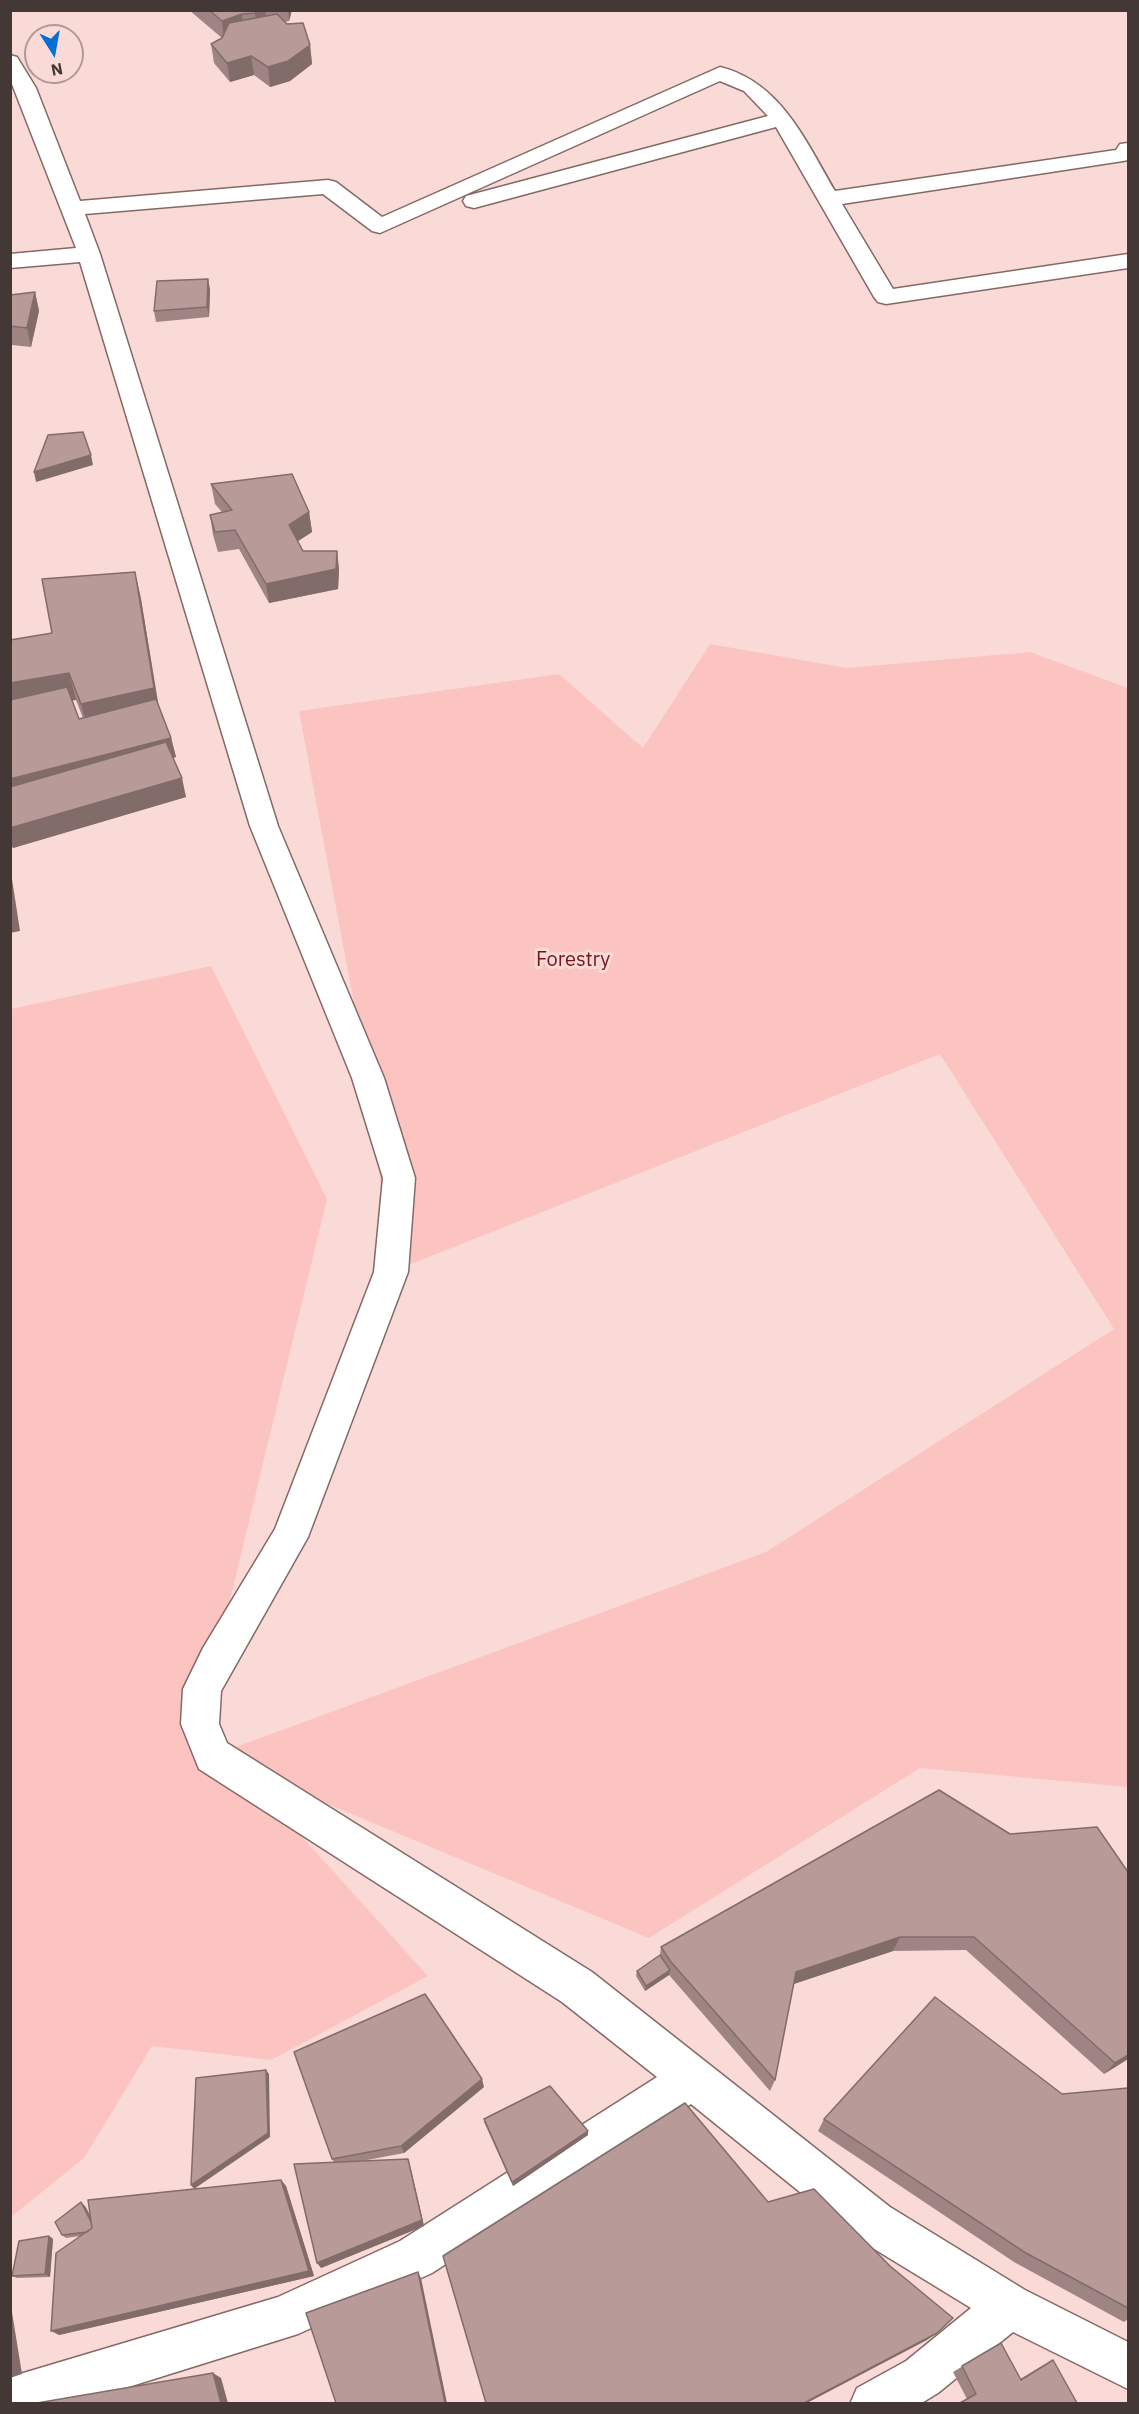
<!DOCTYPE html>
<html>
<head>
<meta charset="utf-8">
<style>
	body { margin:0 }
	#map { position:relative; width:1139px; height:2414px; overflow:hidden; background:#fadad7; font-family:"IBM Plex Sans",sans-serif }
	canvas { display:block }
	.frame { position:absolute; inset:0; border:12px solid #443837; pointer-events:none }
	.north { position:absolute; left:24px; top:24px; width:60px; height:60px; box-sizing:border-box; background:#fadad7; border:2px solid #b19997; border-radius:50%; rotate:169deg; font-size:16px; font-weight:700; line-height:24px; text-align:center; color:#443837 }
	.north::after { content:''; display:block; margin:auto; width:21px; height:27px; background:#026fd6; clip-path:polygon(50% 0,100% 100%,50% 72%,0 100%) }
</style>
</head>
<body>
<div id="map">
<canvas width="1139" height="2414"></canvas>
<div class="frame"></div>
<div class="north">N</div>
</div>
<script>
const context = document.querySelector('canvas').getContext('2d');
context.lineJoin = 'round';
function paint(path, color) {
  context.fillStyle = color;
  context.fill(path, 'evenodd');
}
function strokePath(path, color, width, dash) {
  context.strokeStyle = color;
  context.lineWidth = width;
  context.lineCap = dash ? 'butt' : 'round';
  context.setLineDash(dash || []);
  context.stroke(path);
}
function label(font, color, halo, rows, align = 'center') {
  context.font = font + ' "IBM Plex Sans",sans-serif';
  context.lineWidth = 6;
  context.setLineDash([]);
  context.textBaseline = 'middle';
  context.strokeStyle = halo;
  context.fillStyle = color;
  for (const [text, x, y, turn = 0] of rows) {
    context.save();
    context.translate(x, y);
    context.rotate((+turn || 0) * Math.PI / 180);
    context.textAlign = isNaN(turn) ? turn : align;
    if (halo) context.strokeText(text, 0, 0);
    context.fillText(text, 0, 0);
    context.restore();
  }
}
paint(new Path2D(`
	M710,644L847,668L1030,652L1128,688V1787L920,1768L649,1938L239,1767L428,1976L271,2060L152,2046L84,2158L11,2217V1009L211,966L327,1199L200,1724L225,1751L766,1552L1114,1329L940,1054L391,1272L368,1078L299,711L559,674L643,748Z`), '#fcc4c0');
const minor = new Path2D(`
	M10,55L17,57L36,88L80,201L328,180L336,182L382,217L720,67C781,82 806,142 835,191L1116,150L1120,144L1128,143V160L1123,161L842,204L893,289L1128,254V268L886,304L878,302L874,297L776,127L474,208L466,206L463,201L466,196L768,116L744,91L720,81L380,233L372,231L323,194L85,214L100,254L278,826L384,1078L415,1178L408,1272L308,1537L221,1691L219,1724L227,1743L592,1972L890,2207L1025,2290L1128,2342V2389L1013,2332L938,2393L920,2404H850L857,2388L906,2361L971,2308L858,2239L691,2104L432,2273L298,2334L74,2404H10V2377L278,2297L400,2241L657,2077L562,2002L199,1769L181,1724L183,1689L203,1648L275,1529L374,1272L383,1178L352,1078L250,826L80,262L10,268V254L76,248L10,79Z`);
strokePath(minor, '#846966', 3);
paint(minor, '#fff');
paint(new Path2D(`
	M189,10H292L289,21L285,22L310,45L312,64L290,81L270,87L254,75L230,82L214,63L211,44L222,38Z
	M210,289L209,317L156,322L154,311Z
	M35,292L39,311L31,347L12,345L10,350V295Z
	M211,484L309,512L312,532L298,541L303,551H337L339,570L338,589L269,603L239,549L218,552L213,535L210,515L222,512L215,504Z
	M135,572L141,599L158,705L171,738L176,757L173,758L186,797L13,848L10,842V640L52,633ZM72,700H76L83,718L79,719Z
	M939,1790L1128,2059L1104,2074L966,1950L893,1951L793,1984L775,2080L770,2091L669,1975L645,1991L636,1976L637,1971L660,1955L661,1947Z
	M484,2087L404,2153L362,2161L408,2159L410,2166L424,2226L321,2268L334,2162L332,2159Z
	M1128,2088V2319L1124,2322L1014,2262L818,2131L824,2119L1062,2094Z
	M484,2119L588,2135L513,2186L484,2122Z
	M281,2180L286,2186L314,2276L59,2335L80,2236L66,2238L62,2235L85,2206L90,2215Z
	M49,2236L53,2239L50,2277L17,2278L12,2276Z
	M1001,2343L1020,2379L1042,2366L1053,2360L1077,2403H958L967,2399L953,2372Z`), '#9e8583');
paint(new Path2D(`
	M258,10H265L267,23L257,33L255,13Z
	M288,10H292L289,21Z
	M242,14L244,33L224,40L222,21Z
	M310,45L312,64L290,81L270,87L268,67Z
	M251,56L254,75L230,82L227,63Z
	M208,279L210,289L209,317L207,307Z
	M35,292L39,311L31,347L27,328Z
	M91,455L93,465L36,482L34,472Z
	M309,512L312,532L292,545L289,525Z
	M337,551L339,570L338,589L269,603L266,584Z
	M135,572L141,599L160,714L88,731L81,704Z
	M69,673L76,700L10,711V683Z
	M171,738L176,757L10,800V779Z
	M182,778L186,797L13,848L10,840V828Z
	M10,866L20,931L10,933Z
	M900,1937L893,1951L791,1985L796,1972Z
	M670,1970L669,1975L645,1991L646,1986Z
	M1128,2055V2059L1104,2074L1115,2063Z
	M266,2070L269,2074L270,2137L194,2189L191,2185Z
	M482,2079L484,2087L404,2153L401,2146Z
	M588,2131V2135L513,2186L512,2182Z
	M408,2159L410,2166L424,2226L321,2268L317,2263Z
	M281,2180L286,2186L314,2276L59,2335L51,2331Z
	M81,2202L85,2206L100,2234L96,2231Z
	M49,2236L53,2239L50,2277L45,2274Z
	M418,2272L421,2278L447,2403H445Z
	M10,2305L11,2306L22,2374L10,2378Z
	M937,2333L927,2340L807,2403H804Z
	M213,2373L221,2378L228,2403H221Z`), '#816c6a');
const building = new Path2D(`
	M209,10H258L255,13L242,14L222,21Z
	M277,14L287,24L303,23L310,45L288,61L268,67L251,56L227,63L211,44L222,38L229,23Z
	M208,279L207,307L154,311L157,281Z
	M35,292L27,328L10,326V295Z
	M83,432L91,455L34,472L48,435Z
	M292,474L309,512L289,525L303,551H337L336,569L266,584L235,530L215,532L210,515L232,510L211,484Z
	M135,572L154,688L81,704L69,673L10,683V640L52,633L42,579Z
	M67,687L79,719L156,699L171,738L10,779V700Z
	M166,742L182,778L10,828V787Z
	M939,1790L1010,1834L1097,1827L1128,1872V2055L1115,2063L974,1937H900L796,1972L775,2080L671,1962L661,1947Z
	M660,1955L670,1970L646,1986L637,1971Z
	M425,1994L482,2079L401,2146L332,2159L294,2052Z
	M935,1997L1062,2094L1128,2088V2308L1026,2253L824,2119Z
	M266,2070L268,2133L191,2185L196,2078Z
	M550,2086L588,2131L512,2182L484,2119Z
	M685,2103L768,2202L814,2189L890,2266L953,2318L937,2333L804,2403H486L443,2256Z
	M408,2159L422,2220L317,2263L294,2164Z
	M281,2180L309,2271L51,2331L56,2253L92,2228L88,2200Z
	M81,2202L91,2222L92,2228L87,2232L62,2235L55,2222Z
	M49,2236L45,2274L12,2276L19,2241Z
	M418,2272L445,2403H336L306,2313Z
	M1001,2343L1021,2380L1053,2360L1077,2403H960L976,2394L962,2366Z
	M10,2356L13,2371H10Z
	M213,2373L221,2403H37Z`);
paint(building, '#b89b98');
strokePath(building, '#816c6a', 1.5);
label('20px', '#76141a', '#fadad7', [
	["Forestry",573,960]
]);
</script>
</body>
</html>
